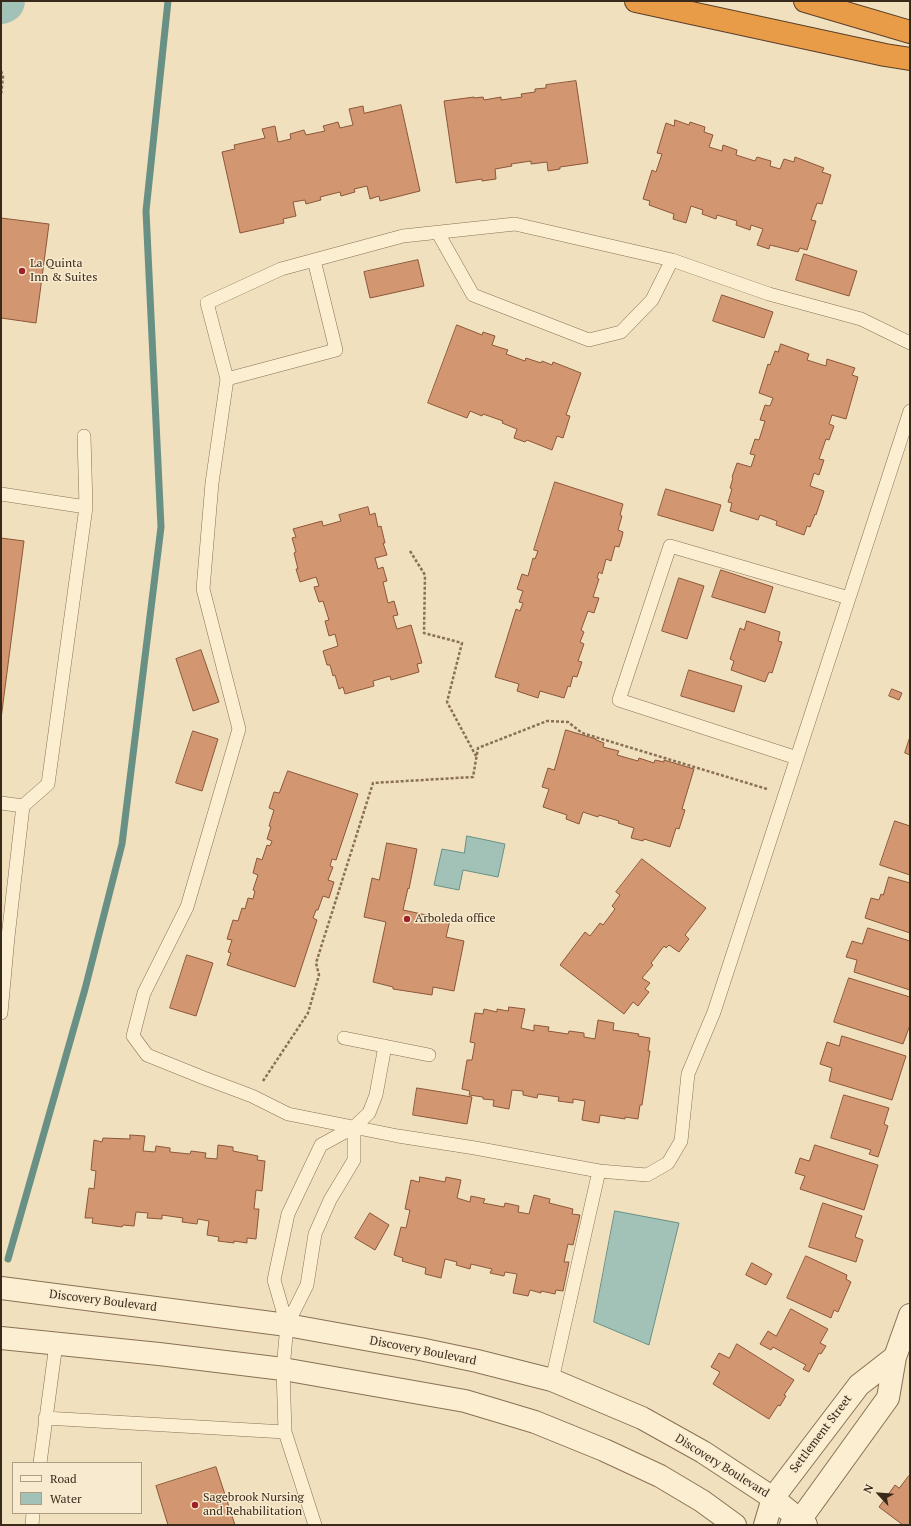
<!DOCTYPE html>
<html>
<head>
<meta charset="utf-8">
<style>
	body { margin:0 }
	#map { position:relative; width:911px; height:1526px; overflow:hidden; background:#f1e0be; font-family:"PT Serif",serif }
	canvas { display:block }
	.frame { position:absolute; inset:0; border:2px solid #39291b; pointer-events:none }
	.legend { position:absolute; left:12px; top:1462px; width:130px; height:52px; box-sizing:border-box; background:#f8eace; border:1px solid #ac9d86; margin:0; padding:5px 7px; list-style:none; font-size:12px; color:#39291b }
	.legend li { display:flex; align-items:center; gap:8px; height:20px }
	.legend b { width:20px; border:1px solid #ac9d86 }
	.north { position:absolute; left:859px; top:1474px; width:40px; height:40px; -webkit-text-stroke:3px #f8eace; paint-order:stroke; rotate:296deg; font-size:11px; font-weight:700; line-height:16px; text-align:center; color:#39291b }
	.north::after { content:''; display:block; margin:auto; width:14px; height:18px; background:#39291b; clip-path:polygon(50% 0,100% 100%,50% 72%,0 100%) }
</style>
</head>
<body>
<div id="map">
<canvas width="911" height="1526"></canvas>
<div class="frame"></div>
<ul class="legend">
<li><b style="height:5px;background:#fbeed1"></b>Road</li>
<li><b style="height:11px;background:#a2c2b8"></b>Water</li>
</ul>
<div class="north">N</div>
</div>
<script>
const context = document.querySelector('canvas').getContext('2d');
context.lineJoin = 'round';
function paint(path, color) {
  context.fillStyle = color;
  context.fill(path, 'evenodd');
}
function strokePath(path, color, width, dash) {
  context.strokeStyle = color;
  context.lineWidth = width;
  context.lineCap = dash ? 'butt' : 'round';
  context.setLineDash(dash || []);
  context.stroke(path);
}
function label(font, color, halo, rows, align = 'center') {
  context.font = font + ' "PT Serif",serif';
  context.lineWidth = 3;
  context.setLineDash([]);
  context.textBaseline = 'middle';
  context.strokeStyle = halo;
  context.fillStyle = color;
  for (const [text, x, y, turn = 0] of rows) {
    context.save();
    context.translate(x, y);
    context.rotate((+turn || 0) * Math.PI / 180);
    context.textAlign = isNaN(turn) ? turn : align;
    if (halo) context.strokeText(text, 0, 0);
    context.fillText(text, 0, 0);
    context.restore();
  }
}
const water = new Path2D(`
	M467,836L505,844L498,877L463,870L459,890L434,885L442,849L464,853Z
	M615,1211L679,1223L649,1345L594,1322Z`);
paint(water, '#a2c2b8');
strokePath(water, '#689085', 1);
strokePath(new Path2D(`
	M8,1259L85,989L122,844L161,527L146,211L168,1`), '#689085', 7);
strokePath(new Path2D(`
	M1,2L3,1`), '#a2c2b8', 44);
const building = new Path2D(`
	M576,81L588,163L560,167V169L548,171L547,162L531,164V161L511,164L512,166L495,169L496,179L482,181V179L456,183L444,101L474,97V98L483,97L484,100L501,97V100L522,97L521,94L535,92V89L546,88V85Z
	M401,105L420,191L380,201L379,196L370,199L367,186L354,189L355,192L341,196L340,192L320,197L321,200L306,204L305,200L293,202L296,216L283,219L284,223L240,233L222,152L235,149L234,145L265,138L262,129L275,126L278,142L291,139L290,134L304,130L306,135L325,131L323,126L338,122L340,128L353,125L349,109L363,106L364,113Z
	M675,120L689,125L690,122L705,127L704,132L713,135L709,147L722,151L723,145L737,150L736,155L755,161L757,157L771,161L770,166L780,169L784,159L794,162L795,157L824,168L822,172L831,175L822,204L817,203L811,220L816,221L807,250L800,248L798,252L770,245L769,249L757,245L763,229L751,225L750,230L736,225L737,221L717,215L716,219L702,214L703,210L691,206L686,223L673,219L674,214L649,205L650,201L643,199L652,170L656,172L662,154L657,153L666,123L674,126Z
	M1,218L49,224L36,323L1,318Z
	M804,254L857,271L849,296L796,280Z
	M418,260L424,286L370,298L364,272Z
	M722,295L773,312L764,338L713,321Z
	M457,325L482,335L483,332L495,336L492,345L508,350L506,354L525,361L526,358L541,363L542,361L552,365L553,362L581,373L566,415L570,416L563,438L557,436L552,450L527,440L525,442L514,438L517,429L502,423L503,421L483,414L482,416L470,411L467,418L428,403Z
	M781,344L809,354L807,360L826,366L827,359L855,368L852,375L858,377L846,419L832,415L829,424L834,426L829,440L826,439L819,459L824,460L819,475L814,473L810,486L824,491L816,515L815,514L810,527L807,526L804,535L776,525L777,521L760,515L758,520L730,511L732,503L728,502L732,489L730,488L733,478L732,477L737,463L751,467L755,455L750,454L755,439L759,440L765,421L760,420L765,405L770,406L773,398L759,393L768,364L770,365L775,351L778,352Z
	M555,482L623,504L620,515L622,516L618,530L623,532L622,537L619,547L615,546L611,561L606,559L602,574L599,572L597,578L599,579L593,597L599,598L594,613L588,611L581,630L584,632L580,642L584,644L578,661L582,662L577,677L573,676L570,687L568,686L564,698L540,691L538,698L517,691L519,684L495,677L516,609L520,611L523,603L519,602L523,591L517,589L522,574L528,576L533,558L535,559L538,551L534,550Z
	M666,489L721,505L713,531L658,515Z
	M368,507L370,515L375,513L378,527L381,526L385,543H383L387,555L375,558L378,569L383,567L387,581L383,582L388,603L394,601L398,615L393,616L397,629L411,625L422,663L417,664L419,672L391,680L390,676L373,681L374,686L345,694L343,687L339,689L335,675L333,676L330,665H327L323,651L338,646L335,634L329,636L325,621L329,620L323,601L319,602L314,587L319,586L316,577L300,582L296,569H298L294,553L296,552L292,538L296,537L293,529L322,521L323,526L341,521L339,515Z
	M1,538L24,541L1,719Z
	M721,570L773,587L765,613L712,597Z
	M679,578L704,586L687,639L662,631Z
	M747,621L780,632L778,641L782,642L772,673L769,672L765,682L731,670L734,661L730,659L740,628L744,630Z
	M201,650L219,702L193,711L176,659Z
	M689,670L742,686L734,712L681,696Z
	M892,689L902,693L899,700L889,696Z
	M566,730L596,739V740L604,743L603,747L619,751L617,755L638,761L639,758L654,763L655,760L664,762V760L694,769L682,809L685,810L679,829L676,828L670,847L644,839L643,841L631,838L634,828L618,823L619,821L599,815L598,817L583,812L579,824L566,819L567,815L543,807L549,789L542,787L548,768L554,770Z
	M193,731L218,739L202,791L176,783Z
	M910,737V755L905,753Z
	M288,771L358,794L336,860L332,859L330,866L333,867L328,880L334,882L329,898L323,896L318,910H316L313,918L317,920L295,987L227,965L231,953L228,952L232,940L227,939L233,920L238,921L242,908L245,909L248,898L253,899L255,891L253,890L258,875L253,873L257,858L262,860L267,845L270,846L272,841L267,839L271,827L269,826L274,810L269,808L274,792L279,793Z
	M895,821L910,826V875L880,865Z
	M387,843L417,849L409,889L408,888L403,910L450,920L446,937L464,941L454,991L433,987L432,995L393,989V987L373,982L386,922L364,917L372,878L379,880Z
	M642,859L706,908L685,935L689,939L679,952L669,945L666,948L664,946L651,963L653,965L642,978L650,983L645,989L649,992L638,1006L633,1002L624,1014L560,965L585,932L590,936L600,923L603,925L615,909L612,906L620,895L616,892Z
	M889,877L910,883V933L865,918L871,898L879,900L881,894L883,895Z
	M868,928L910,941V990L854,972L857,960L846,957L852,941L862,944Z
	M187,955L213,963L196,1016L170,1008Z
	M849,978L910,997V1025L903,1044L834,1022Z
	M509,1007L525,1009L521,1028L534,1031V1025L549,1027L548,1031L568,1034L569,1031L584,1033V1037L595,1039L598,1020L614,1023L613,1030L639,1034L638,1036L650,1038L648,1051H650L642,1105H640L638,1119L625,1117V1119L600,1115L599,1123L582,1120L585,1101L573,1099V1103L558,1101L559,1097L538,1094L537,1098L523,1095V1091L512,1090L509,1109L493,1106L494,1100L483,1099V1097L469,1095L470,1091L462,1089L467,1060H472L475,1043L470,1042L475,1013L483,1014L484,1009L497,1012V1009L508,1011Z
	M842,1036L906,1056L892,1100L829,1081L832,1068L820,1064L827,1042L839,1046Z
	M417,1088L472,1097L467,1124L413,1115Z
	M844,1095L889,1108L884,1124L888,1126L878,1157L869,1154L871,1150L831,1138Z
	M130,1135L145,1136L143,1151L155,1152L156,1146L170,1148V1152L190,1154L191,1151L206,1153L205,1158L217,1159L218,1145L233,1147V1151L258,1156L257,1160L265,1161L262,1191L256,1190L254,1209H259L256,1239L247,1238V1243L234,1241V1243L218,1241L219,1237L207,1235L209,1221L198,1219L197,1224L182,1222L183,1218L162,1215V1219L147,1218L148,1213L136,1212L134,1226L123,1225L122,1227L92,1223L93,1218H85L89,1188L94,1189L96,1171L91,1170L94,1140L102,1142L103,1138L130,1139Z
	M815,1145L878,1165L864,1210L800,1189L805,1176L795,1173L800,1158L809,1161Z
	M420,1177L445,1182L446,1177L461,1180L457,1198L470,1202L471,1196L485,1199L483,1203L504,1207L505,1203L519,1206L518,1212L529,1214L534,1195L550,1199L549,1203L573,1209L572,1214L580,1215L573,1245L568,1244L564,1262H569L563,1291L556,1290L555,1294L541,1291V1293L530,1290L528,1296L513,1293L517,1274L505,1272L504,1276L490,1273L492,1269L471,1264L470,1269L456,1265L457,1262L445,1259L441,1278L425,1274L426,1268L402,1261L403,1258L394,1255L401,1227L406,1228L410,1210L405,1209L411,1180L419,1182Z
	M823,1203L862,1216L855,1237L863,1240L856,1262L809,1247Z
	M370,1213L389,1225L375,1250L355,1238Z
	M806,1256L847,1275L846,1279L851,1282L838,1312L834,1310L831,1318L787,1298Z
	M752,1263L772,1274L766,1285L746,1275Z
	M791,1309L828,1329L820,1343L826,1346L821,1354L819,1353L809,1372L803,1369L806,1365L773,1347L771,1350L760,1344L768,1331L776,1336Z
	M737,1344L794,1380L784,1395L786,1396L780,1406L778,1405L769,1419L713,1384L720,1372L711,1367L719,1353L729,1358Z
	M216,1467L235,1525H168L156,1486Z
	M909,1476L910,1477V1525H903L879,1507L895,1485L899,1488Z`);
paint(building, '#d29671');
strokePath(building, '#8b5739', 1);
const service = new Path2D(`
	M438,233L473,295L589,340L621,332L652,300L672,260
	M910,343L861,319L769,294L672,260L515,224L403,236L281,269L207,303L227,379L212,483L203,589L239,729L187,907L144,993L133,1036L147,1055L204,1078L252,1096L288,1114L398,1136L475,1148L599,1171L647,1175L668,1163L681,1141L688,1074L714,1012L910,411
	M227,379L336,350L314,260
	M84,436L86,507
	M1,494L86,507L48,784L23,806
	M797,758L619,700L670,546L849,598
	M1,803L23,806L8,937L1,1013
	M344,1038L429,1055
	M354,1127L369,1113L376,1095L385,1046
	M287,1325L274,1280L288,1214L321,1145L354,1127V1160L330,1200L315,1234L307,1285L287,1325L283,1369L285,1432L315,1525
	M552,1380L599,1171
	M45,1418L285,1432
	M40,1463L56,1344
	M32,1525L33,1513`);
const minor = new Path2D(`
	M765,1525L773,1498L859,1385L895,1357
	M791,1525L800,1520L888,1398L895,1357L910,1315`);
const tertiary = new Path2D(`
	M1,1288L287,1325L420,1349L477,1361L552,1380L642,1418L703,1452L773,1498L806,1525
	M1,1338L159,1354L283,1369L465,1401L535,1422L604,1450L660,1476L702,1501L735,1525`);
const motorway = new Path2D(`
	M636,1L885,55L910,59
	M805,1L910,32`);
strokePath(service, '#8a7055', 14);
strokePath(minor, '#8a7055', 24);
strokePath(tertiary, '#8a7055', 24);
strokePath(motorway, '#583e2a', 24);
strokePath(new Path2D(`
	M1,71L3,77L1,95
	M410,551L425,575L424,633L462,643L447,702L476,756
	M263,1081L308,1013L319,975L316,963L373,783L473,777L478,748L547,721L568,722L582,733L767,789`), '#8a7055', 2.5, [3, 2]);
strokePath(service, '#fbeed1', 13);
strokePath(minor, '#fbeed1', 22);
strokePath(tertiary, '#fbeed1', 22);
strokePath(motorway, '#e89c47', 22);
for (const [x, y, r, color] of [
	[22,271,4,"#9e2125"],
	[407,919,4,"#9e2125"],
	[195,1505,4,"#9e2125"]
]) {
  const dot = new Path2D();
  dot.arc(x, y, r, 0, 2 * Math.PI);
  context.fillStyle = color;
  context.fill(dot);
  strokePath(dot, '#f8eace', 1.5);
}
label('12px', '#39291b', '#f8eace', [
	["La Quinta",30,264],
	["Inn & Suites",30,278],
	["Arboleda office",415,919],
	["Sagebrook Nursing",203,1498],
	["and Rehabilitation",203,1512]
], 'left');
label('12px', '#39291b', '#f8eace', [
	["Discovery Boulevard",103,1301,7],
	["Discovery Boulevard",423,1351,11],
	["Settlement Street",821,1434,-53],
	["Discovery Boulevard",722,1466,32]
]);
</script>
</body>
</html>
